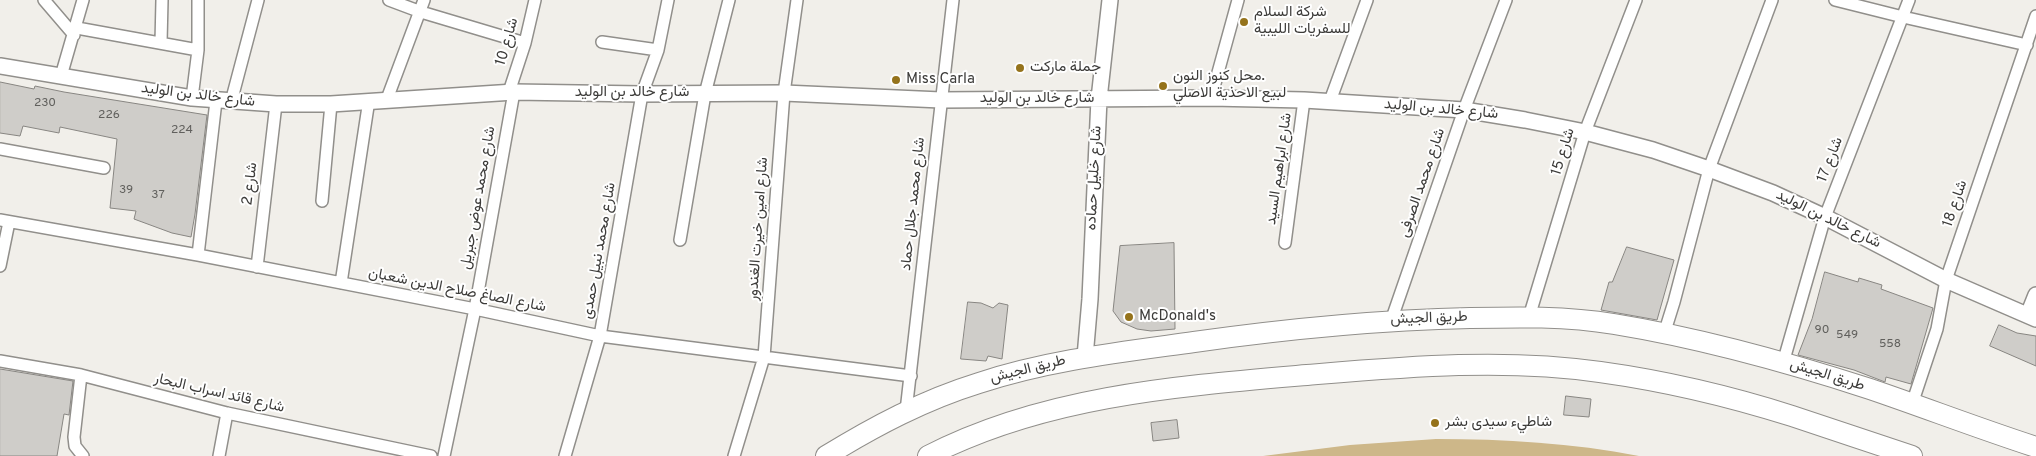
<!DOCTYPE html>
<html>
<head>
<meta charset="utf-8">
<style>
	body { margin:0 }
	canvas { display:block; background:#f1efea }
</style>
</head>
<body>
<canvas width="2036" height="456"></canvas>
<script>
const context = document.querySelector('canvas').getContext('2d');
context.lineJoin = 'round';
function paint(path, color) {
  context.fillStyle = color;
  context.fill(path, 'evenodd');
}
function strokePath(path, color, width, dash) {
  context.strokeStyle = color;
  context.lineWidth = width;
  context.lineCap = dash ? 'butt' : 'round';
  context.setLineDash(dash || []);
  context.stroke(path);
}
function label(font, color, halo, rows, align = 'center') {
  context.font = font + ' Overpass,Vazirmatn,sans-serif';
  context.lineWidth = 4;
  context.setLineDash([]);
  context.textBaseline = 'middle';
  context.strokeStyle = halo;
  context.fillStyle = color;
  for (const [text, x, y, turn = 0] of rows) {
    context.save();
    context.translate(x, y);
    context.rotate((+turn || 0) * Math.PI / 180);
    context.textAlign = isNaN(turn) ? turn : align;
    if (halo) context.strokeText(text, 0, 0);
    context.fillText(text, 0, 0);
    context.restore();
  }
}
paint(new Path2D(`
	M1436,439C1505,439 1572,443 1639,456H1263L1350,445Z`), '#cdb789');
const building = new Path2D(`
	M0,82L34,89L35,86L64,92L207,115L195,214L191,237L172,233L134,219L136,211L110,208L117,139L60,127L59,133L23,126L20,136L0,133Z
	M1174,243L1175,329L1151,331L1137,329L1121,322L1113,311L1120,246Z
	M1627,247L1674,260L1657,320L1601,310L1609,282H1612Z
	M1825,272L1858,282L1859,278L1882,285L1881,289L1933,308L1911,384L1886,377L1885,382L1854,370L1798,355L1812,319Z
	M968,302L981,303L993,308L999,303L1008,305L1002,359L988,356L986,361L961,359Z
	M1999,325L2017,333L2036,336V366L1990,346Z
	M0,369L73,381L69,415L64,414L57,456H0Z
	M1566,396L1591,399L1589,417L1564,415Z
	M1177,420L1179,438L1153,441L1151,423Z`);
paint(building, '#cfcdc9');
strokePath(building, '#888682', 1);
const minor = new Path2D(`
	M44,0L74,35
	M389,0L421,12L525,43
	M1835,0L1903,17L2027,45
	M77,28L198,50
	M602,42L658,50
	M161,43L162,0
	M61,76L83,0
	M509,92L525,43L535,0
	M192,98L198,50V0
	M1211,98L1238,0
	M387,99L424,0
	M1330,101L1367,0
	M231,102L258,0
	M0,149L104,168
	M322,201L331,104
	M0,220L198,255L475,309L600,336L911,376
	M680,240L705,94L729,0
	M1285,243L1304,100
	M198,255L216,101
	M0,266L9,222
	M257,267L276,104
	M341,283L369,100
	M1529,317L1585,132L1636,0
	M1391,321L1464,110L1506,0
	M1664,334L1674,302L1709,169L1772,0
	M0,361L81,375L227,413L431,456
	M1783,363L1825,217L1909,0
	M81,375L74,437L75,446L83,456
	M1912,404L1937,329L1946,280L2036,16
	M906,411L953,0
	M219,456L227,413
	M444,456L475,309L514,92
	M565,456L600,336L642,94L658,50L668,0
	M734,456L764,357L784,93L797,0`);
const tertiary = new Path2D(`
	M0,66L192,98L276,104H331L514,92L642,94L784,93L941,100L1211,98L1304,100L1464,110L1525,120L1585,132L1653,150L1709,169L1773,193L1825,217L1946,280L2036,319
	M2028,315L2036,295
	M1085,357L1090,299L1099,99L1110,0`);
const trunk = new Path2D(`
	M826,456C875,426 924,400 979,383C1049,360 1122,352 1194,342C1286,329 1378,320 1470,318C1518,317 1566,316 1614,324C1700,338 1787,362 1870,389C1926,408 1980,429 2036,447
	M928,456C1044,396 1178,386 1307,375C1404,367 1503,358 1600,372C1665,381 1729,396 1792,416C1832,429 1872,443 1912,456`);
strokePath(minor, '#918f8b', 14);
strokePath(tertiary, '#918f8b', 18);
strokePath(trunk, '#918f8b', 22);
strokePath(minor, '#fff', 11);
strokePath(tertiary, '#fff', 15);
strokePath(trunk, '#fff', 20);
for (const [x, y, r, color] of [
	[1244,22,5,"#95731c"],
	[1020,68,5,"#95731c"],
	[896,80,5,"#95731c"],
	[1163,86,5,"#95731c"],
	[1129,317,5,"#95731c"],
	[1435,423,5,"#95731c"]
]) {
  const dot = new Path2D();
  dot.arc(x, y, r, 0, 2 * Math.PI);
  context.fillStyle = color;
  context.fill(dot);
  strokePath(dot, '#fff', 2);
}
label('12px', '#61605d', null, [
	["230",45,104],
	["226",109,116],
	["224",182,131],
	["39",126,191],
	["37",158,196],
	["90",1822,331],
	["549",1847,336],
	["558",1890,345]
]);
label('15px', '#3c3b39', '#fff', [
	["شركة السلام",1254,13],
	["للسفريات الليبية",1254,30],
	["جملة ماركت",1030,68],
	["محل كنوز النون.",1173,77],
	["لبيع الاحذية الاصلي",1173,94],
	["Miss Carla",906,80],
	["McDonald's",1139,317],
	["شاطيء سيدى بشر",1445,423]
], 'left');
label('15px', '#3c3b39', '#fff', [
	["شارع 10",508,42,-74],
	["شارع خالد بن الوليد",632,93],
	["شارع خالد بن الوليد",198,96,7],
	["شارع خالد بن الوليد",1037,99],
	["شارع خالد بن الوليد",1441,110,5],
	["شارع 15",1564,152,-73],
	["شارع 17",1831,160,-69],
	["شارع ابراهيم السيد",1280,169,-82],
	["شارع خليل حماده",1095,178,-87],
	["شارع محمد الصرفى",1423,183,-71],
	["شارع 2",251,184,-83],
	["شارع محمد عوض جبريل",479,198,-80],
	["شارع محمد جلال حماد",914,204,-84],
	["شارع 18",1956,204,-71],
	["شارع خالد بن الوليد",1828,220,26],
	["شارع امين خيرت الغندور",759,229,-86],
	["شارع محمد نبيل حمدى",600,251,-80],
	["شارع الصاغ صلاح الدين شعبان",457,291,11],
	["طريق الجيش",1429,319,-2],
	["طريق الجيش",1028,370,-14],
	["طريق الجيش",1827,376,17],
	["شارع قائد اسراب البحار",219,394,13]
]);
</script>
</body>
</html>
